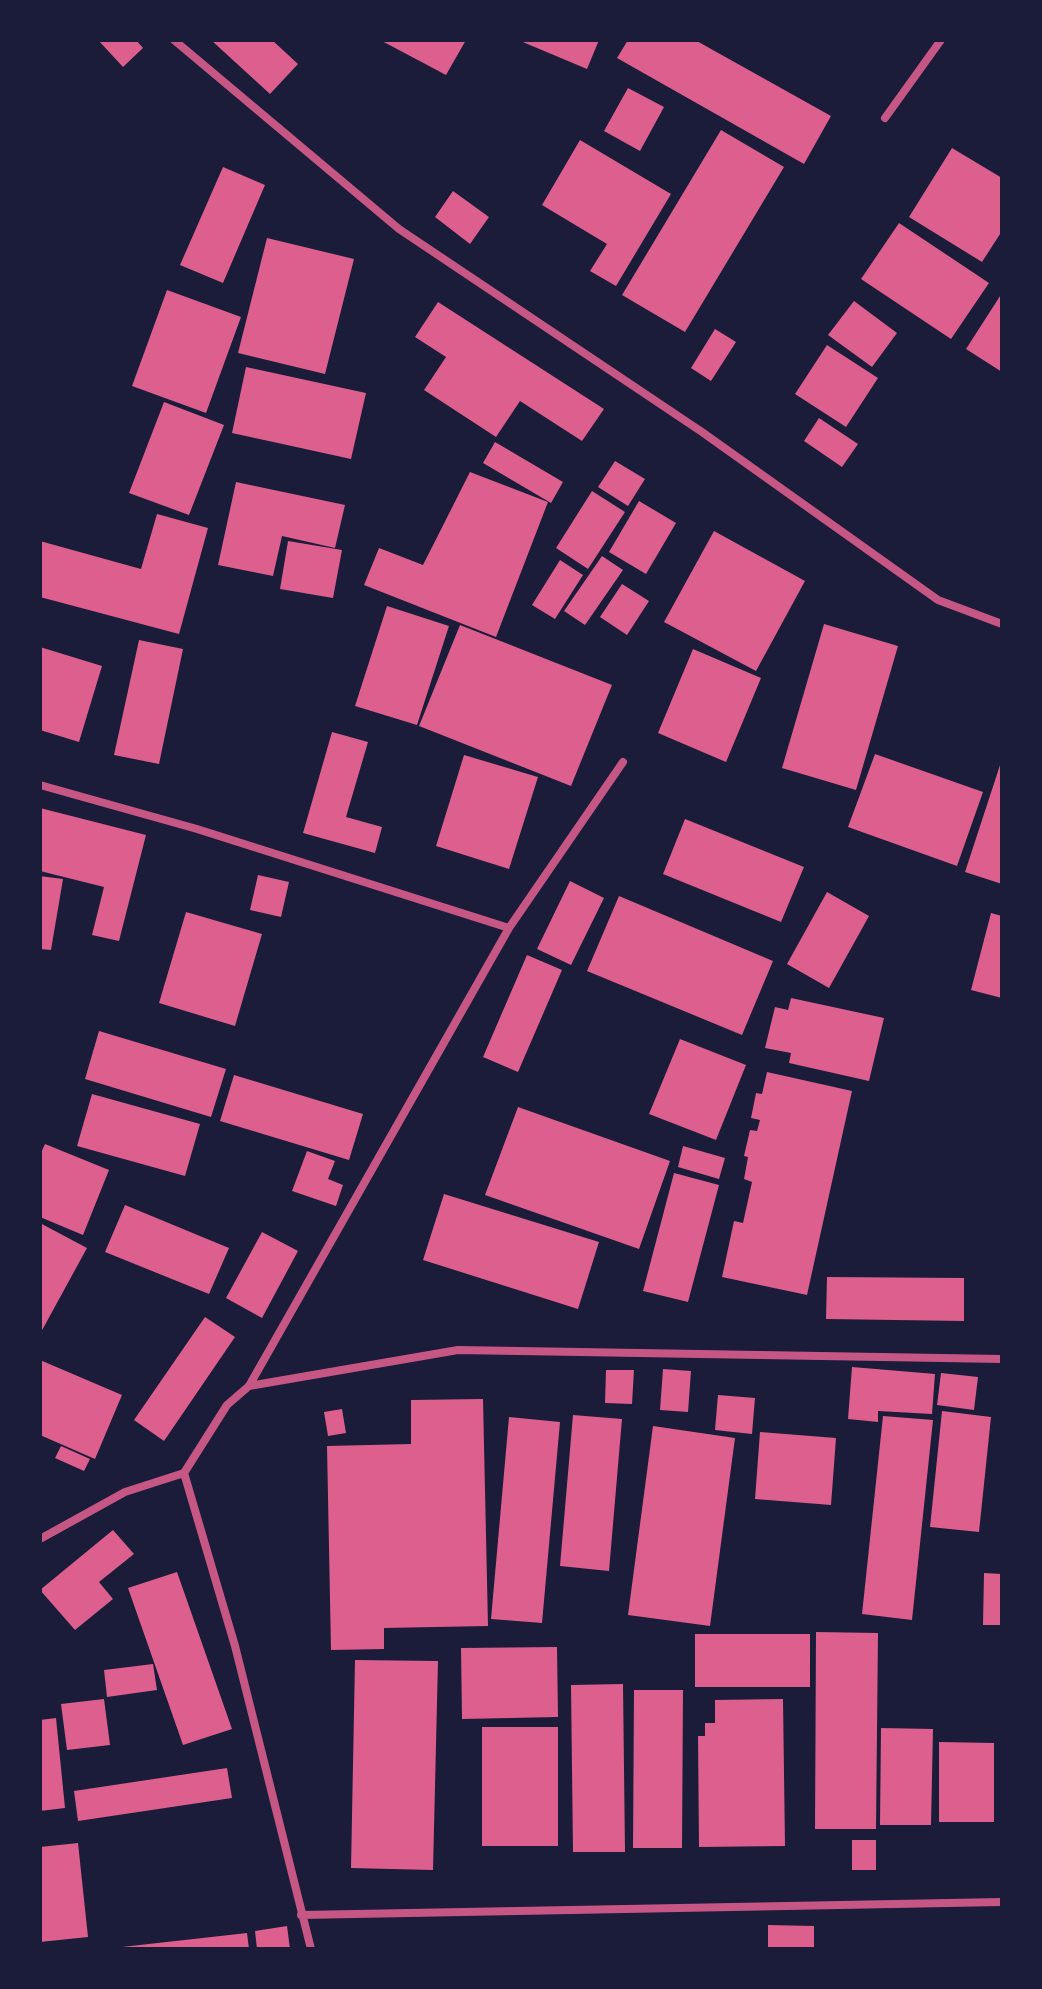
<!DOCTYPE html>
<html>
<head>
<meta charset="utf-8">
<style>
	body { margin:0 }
	#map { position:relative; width:1042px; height:1989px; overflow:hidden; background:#1b1b3a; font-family:"Noto Sans",sans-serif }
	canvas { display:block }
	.frame { position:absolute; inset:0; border:42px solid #1b1b3a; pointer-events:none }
</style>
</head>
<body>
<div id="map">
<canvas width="1042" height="1989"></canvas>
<div class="frame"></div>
</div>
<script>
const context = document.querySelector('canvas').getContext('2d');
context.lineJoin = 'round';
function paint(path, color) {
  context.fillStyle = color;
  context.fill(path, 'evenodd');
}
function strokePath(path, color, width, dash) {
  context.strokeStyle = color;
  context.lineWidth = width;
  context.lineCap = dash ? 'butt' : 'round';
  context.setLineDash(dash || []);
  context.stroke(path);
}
paint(new Path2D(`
	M98,40H136L143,48L123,67Z
	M211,40H272L298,64L270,94Z
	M380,40H466L446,75Z
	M518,40H599L587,69Z
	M628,40H695L831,116L804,164L617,58Z
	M628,88L664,107L640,151L604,131Z
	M721,130L784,167L685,332L622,295Z
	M580,140L671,194L616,286L590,271L607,244L542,205Z
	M952,148L1002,178V231L982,262L909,217Z
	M223,167L265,185L223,283L180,265Z
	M453,191L489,217L470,244L435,217Z
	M899,223L989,283L951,339L861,279Z
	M267,238L354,259L325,374L238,353Z
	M167,290L241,317L206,413L132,386Z
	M1002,293V372L966,349Z
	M854,301L897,333L872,367L828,335Z
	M438,302L604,409L582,441L520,401L496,437L424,390L446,357L415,337Z
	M715,329L736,342L711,381L691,368Z
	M827,345L878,378L846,427L795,394Z
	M246,367L366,393L351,459L232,433Z
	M164,402L224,425L189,515L129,493Z
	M819,418L858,444L842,467L804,441Z
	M495,442L563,482L551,503L483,463Z
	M615,461L645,479L628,506L598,487Z
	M470,472L548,502L496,637L364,585L379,548L423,565Z
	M236,482L345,505L335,548L282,536L273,576L218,565Z
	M592,491L625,512L588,569L556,548Z
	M639,501L676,523L646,574L609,552Z
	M157,514L208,528L179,634L40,597V541L141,569Z
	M714,531L805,581L756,671L664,622Z
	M288,541L342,550L333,598L280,589Z
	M602,556L623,570L585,625L564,611Z
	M560,560L583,575L555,619L532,605Z
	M622,584L649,601L627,635L600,617Z
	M387,606L449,626L417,725L355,706Z
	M824,624L898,646L856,790L782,768Z
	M460,625L612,685L571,786L419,726Z
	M139,640L183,649L159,764L114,755Z
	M40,647L102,666L79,742L40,730Z
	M693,649L761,678L726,762L658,733Z
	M332,732L368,742L346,817L382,827L375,853L303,833Z
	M875,754L983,792L957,866L848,827Z
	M464,755L538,777L509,869L436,846Z
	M1002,759V884L965,872Z
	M40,808L146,835L119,941L92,935L104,887L40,871Z
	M685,819L804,867L781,922L663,874Z
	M258,875L289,882L281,917L250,910Z
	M40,876L63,879L51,950L40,949Z
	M570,881L604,898L571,965L537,949Z
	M827,892L869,916L829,988L787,964Z
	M619,896L773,961L742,1035L587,971Z
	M186,912L262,934L235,1026L159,1003Z
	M991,913L1002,916V998L971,990Z
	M527,955L562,970L518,1072L483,1057Z
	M791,998L884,1018L869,1081L789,1063L791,1053L765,1048L775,1007L788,1010Z
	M99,1031L226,1069L211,1117L85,1079Z
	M680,1039L746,1065L716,1140L649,1114Z
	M767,1072L852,1091L807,1295L722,1277L734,1221L743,1223L752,1182L744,1179L748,1157L744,1156L750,1130L757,1131L760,1120L751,1118L756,1093L762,1094Z
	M234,1075L363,1114L349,1160L220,1121Z
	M92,1094L200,1124L185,1176L77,1146Z
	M518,1107L670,1161L639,1249L485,1195Z
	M45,1144L109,1170L83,1235L40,1217V1155Z
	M683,1146L725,1158L719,1179L678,1167Z
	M307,1151L335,1161L328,1179L343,1185L336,1206L292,1191Z
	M674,1173L719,1185L688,1302L643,1291Z
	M444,1194L599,1242L578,1309L423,1260Z
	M125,1205L229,1248L209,1294L105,1252Z
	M40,1223L87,1248L40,1334Z
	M262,1232L298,1251L262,1318L226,1298Z
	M827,1277L964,1278V1321L826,1319Z
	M205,1317L235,1337L164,1441L134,1420Z
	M40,1360L122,1395L95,1459L40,1435Z
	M852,1367L935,1374L932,1414L878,1411V1422L848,1419Z
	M663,1369L691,1371L688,1412L660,1410Z
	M606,1370H634L632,1404L605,1403Z
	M941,1373L978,1377L974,1410L937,1405Z
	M718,1395L755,1398L752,1434L715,1430Z
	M483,1399L488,1626L384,1628V1649L331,1650L327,1446L411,1444V1400Z
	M342,1409L346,1433L328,1436L324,1412Z
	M942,1411L991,1417L979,1532L930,1527Z
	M573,1415L622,1419L609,1571L560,1566Z
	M883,1416L933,1420L912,1620L862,1614Z
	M509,1417L560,1422L542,1623L491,1619Z
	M653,1426L735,1438L710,1626L628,1615Z
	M760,1432L836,1438L831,1505L755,1499Z
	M61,1446L90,1459L84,1471L55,1458Z
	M113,1530L134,1554L99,1582L113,1599L75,1630L40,1590Z
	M177,1572L232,1729L183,1745L128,1588Z
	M984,1573L1002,1574V1625H983Z
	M816,1632L878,1633L876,1829H815Z
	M695,1634H810V1687H695Z
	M557,1647L558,1717L462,1719L461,1648Z
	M355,1660L438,1661L433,1870L351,1868Z
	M153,1664L157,1690L107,1697L104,1670Z
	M623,1684L625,1852H573L571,1685Z
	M634,1690H683L682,1848H633Z
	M104,1699L110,1745L67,1750L61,1704Z
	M783,1699L785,1846L699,1847L698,1736H705V1723H715V1700Z
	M56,1718L65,1808L40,1811V1720Z
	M482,1727H558V1846H482Z
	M881,1728L933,1729L931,1825H880Z
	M939,1742L994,1743V1822H939Z
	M227,1768L232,1798L78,1821L74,1791Z
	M852,1840H876V1870H852Z
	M78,1843L88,1937L40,1942V1847Z
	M768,1925L814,1926V1949H768Z
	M287,1926L290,1949H257L255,1931Z
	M247,1933L249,1949H122V1947Z`), '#dd5f8e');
strokePath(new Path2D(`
	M174,40L399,229L702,432L938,600L1002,624
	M885,118L941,40
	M40,785L197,829L509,928
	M249,1386L458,1350L1002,1359
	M184,1473L235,1646L311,1949
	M40,1539L125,1492L184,1473L227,1405L249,1386L509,928L623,762
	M301,1915L1002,1902`), '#c65784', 8);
</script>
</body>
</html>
